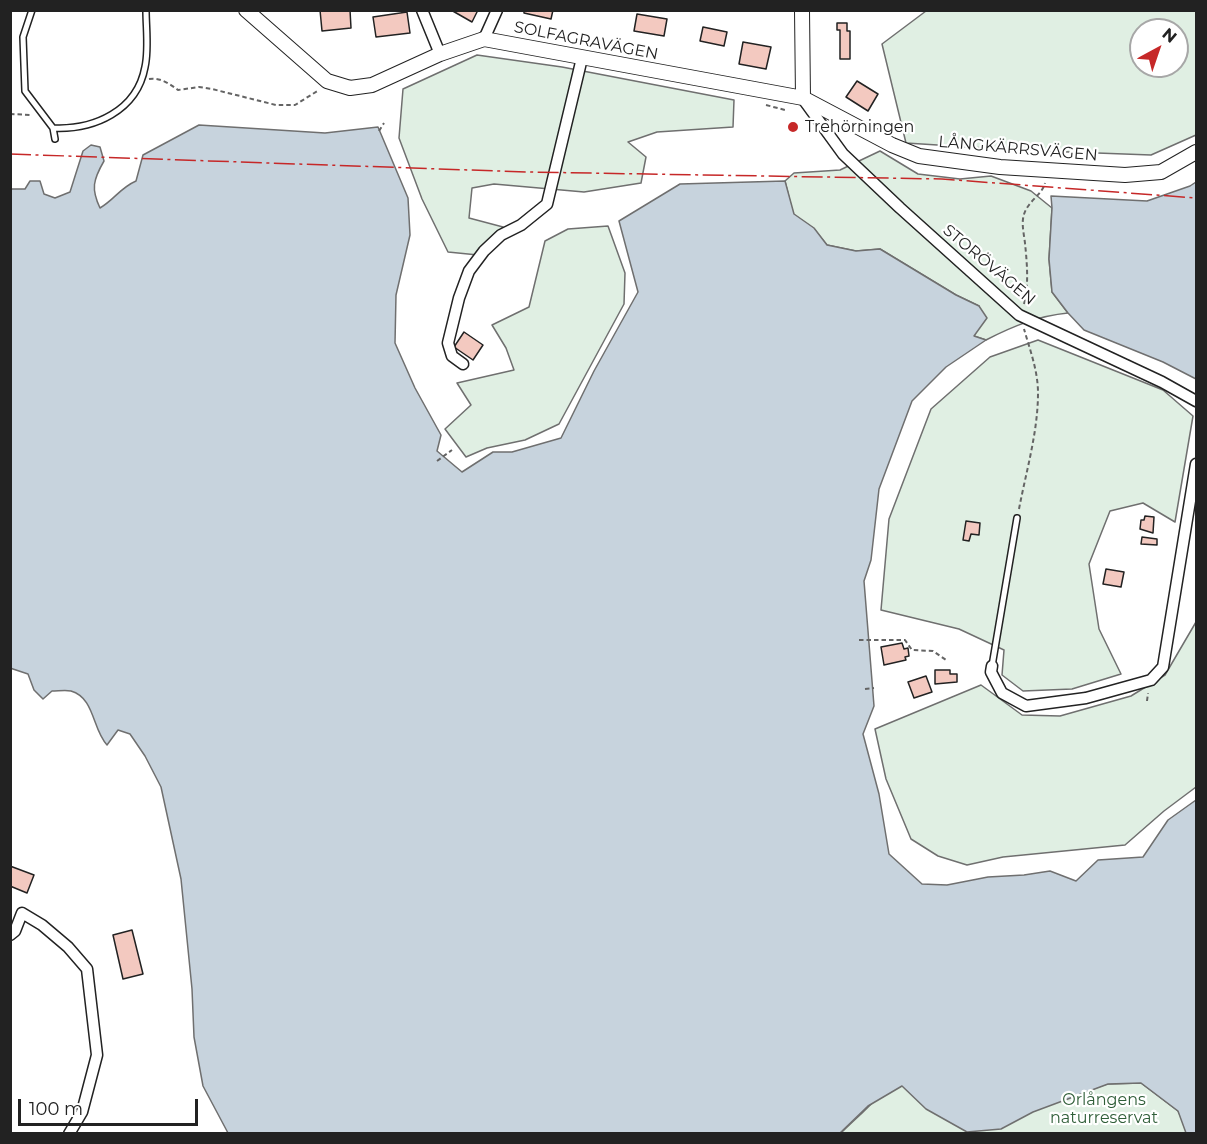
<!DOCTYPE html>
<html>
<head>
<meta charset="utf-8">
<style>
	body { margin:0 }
	#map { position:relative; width:1207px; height:1144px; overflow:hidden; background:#fff; font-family:Montserrat,sans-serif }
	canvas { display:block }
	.frame { position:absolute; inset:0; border:12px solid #222; pointer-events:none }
	.north { position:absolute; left:1129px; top:18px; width:60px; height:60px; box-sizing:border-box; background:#fff; border:2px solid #a7a7a7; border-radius:50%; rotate:40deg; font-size:16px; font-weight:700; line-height:24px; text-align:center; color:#222 }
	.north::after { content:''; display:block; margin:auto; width:21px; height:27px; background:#c62828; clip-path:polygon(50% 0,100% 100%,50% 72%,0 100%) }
	.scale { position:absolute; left:18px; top:1099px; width:180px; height:27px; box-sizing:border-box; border:3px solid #222; border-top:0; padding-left:8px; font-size:18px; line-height:21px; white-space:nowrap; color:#222; -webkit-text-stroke:4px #fff; paint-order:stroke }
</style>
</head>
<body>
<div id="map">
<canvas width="1207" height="1144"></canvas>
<div class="frame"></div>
<div class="north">N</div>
<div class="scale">100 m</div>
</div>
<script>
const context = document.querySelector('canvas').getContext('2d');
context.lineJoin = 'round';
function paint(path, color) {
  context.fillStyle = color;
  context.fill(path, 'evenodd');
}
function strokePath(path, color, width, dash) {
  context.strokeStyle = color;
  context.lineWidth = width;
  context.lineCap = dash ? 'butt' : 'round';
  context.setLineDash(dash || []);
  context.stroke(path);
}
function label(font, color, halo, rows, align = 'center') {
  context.font = font + ' Montserrat,sans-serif';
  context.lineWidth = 4.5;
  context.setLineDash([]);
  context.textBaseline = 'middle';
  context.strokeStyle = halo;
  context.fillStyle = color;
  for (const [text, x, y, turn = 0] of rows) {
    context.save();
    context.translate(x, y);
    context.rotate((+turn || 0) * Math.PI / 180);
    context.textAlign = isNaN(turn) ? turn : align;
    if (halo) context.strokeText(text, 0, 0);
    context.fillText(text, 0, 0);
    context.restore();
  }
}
const green = new Path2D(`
	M926,11H1196V135L1151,155L1016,150L906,143L882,44ZM1141,30H1177V66H1141Z
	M477,55L562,67L734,100L733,127L657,132L628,142L646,157L641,183L584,192L494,184L472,188L469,218L503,227L478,255L448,252L422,199L399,138L403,89Z
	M880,151L918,174L960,179L991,176L1031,191L1052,208L1049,259L1052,292L1068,313C1038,316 1013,326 986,340L974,336L979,306L956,295L880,249L856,251L827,245L813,228L793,214L785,181L794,173L840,170Z
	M608,226L625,273L624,304L559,424L525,440L487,448L466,457L445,429L471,405L457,383L514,370L506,348L492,325L529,307L545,241L568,229Z
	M1038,340L1163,390L1193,416L1175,522L1143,503L1110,511L1089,564L1099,629L1121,674L1072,689L1023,691L1002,675L1004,650L959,629L881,610L889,519L931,409L990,357Z
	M1196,622V787L1164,811L1125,845L1003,857L967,865L938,856L911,839L886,779L875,729L981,685L1022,715L1060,716L1131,696L1165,675Z
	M890,1082L1013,1117L1107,1084L1141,1083L1178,1111L1190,1134H840C858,1116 876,1102 890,1082Z`);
paint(green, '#e0efe3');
strokePath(green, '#6f6f6f', 1.5);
const water = new Path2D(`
	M199,125L325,133L378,127L408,198L410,235L396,295L395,343L415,388L441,435L437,451L462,472L493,452H512L561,438L594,371L638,292L619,221L680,184L785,181L794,214L814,228L827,245L856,251L880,249L956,295L979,306L987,318L974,336L986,340L946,367L912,401L879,489L871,560L864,581L874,706L863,734L879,794L889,854L922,884L947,885L988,877L1024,875L1050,871L1076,881L1098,860L1143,857L1168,820L1196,800V1133H1186L1178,1111L1141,1083L1108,1084L1033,1112L1001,1129L967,1132L926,1109L902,1086L868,1106L840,1133H228L203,1086L194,1037L192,989L181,879L161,787L145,756L130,734L118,730L107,745C92,729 95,698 71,691C66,690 58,691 52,691L43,699L34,690L28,674L10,668L11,189H25L30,181H40L44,194L55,198L70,192L83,151L91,145L100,147L104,161C93,180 91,189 100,208C115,199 120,188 136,181L143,155Z
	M1196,182V379L1163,362L1084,330L1068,313L1052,292L1049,259L1052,208L1051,196L1147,201L1190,186Z`);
paint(water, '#c7d3dd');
strokePath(water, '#6f6f6f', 1.5);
const building = new Path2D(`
	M320,10H350L351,28L322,31Z
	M451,10H478L472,22Z
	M524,10H553L551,19L524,13Z
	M407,12L410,33L376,37L373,17Z
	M637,14L667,19L664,36L634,31Z
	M837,23H847V31H850V59H840V30H837Z
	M703,27L727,32L724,46L700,41Z
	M743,42L771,47L766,69L739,64Z
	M857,81L878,94L868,111L846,97Z
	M464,332L483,345L473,360L454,347Z
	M1145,516L1154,517L1153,533L1140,529L1141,520H1144Z
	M966,521L980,523L979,535L971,534L969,541L963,540Z
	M1142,537L1157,539V545L1141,544Z
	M1106,569L1124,572L1121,587L1103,584Z
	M902,643L904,649L908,648L909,656L905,657L906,660L884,665L881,647Z
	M935,670H950V674H957V682L935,684Z
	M926,676L932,692L914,698L908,682Z
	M10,866L34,875L27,893L10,886Z
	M132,930L143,974L123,979L113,935Z`);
paint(building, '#f3c9c0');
strokePath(building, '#222', 1.5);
const service = new Path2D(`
	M32,10L23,37L25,91L53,128L55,139
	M53,128C94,130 137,111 145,67C149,49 146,28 146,10
	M992,666L1017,518`);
const minor = new Path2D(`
	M422,10L440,54
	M484,39L497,10
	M803,99L843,154L900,208L1019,315L1162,382L1196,401
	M463,364L452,356L448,343L459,298L469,271L484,251L501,235L521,225L547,204L582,58
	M992,666L991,672L1002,693L1026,706L1086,698L1151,680L1163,667L1196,464
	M10,935L15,931L22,913L42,925L68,947L87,969L97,1055L82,1112L69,1134`);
const tertiary = new Path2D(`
	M246,10L327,81L350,88L372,85L440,54L484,39L803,98L892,145L919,156L1000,167L1125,175L1161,172L1196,152
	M802,10L803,98`);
strokePath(service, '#222', 8);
strokePath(minor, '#222', 13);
strokePath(tertiary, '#222', 16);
strokePath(new Path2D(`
	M149,79C160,77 170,84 178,90L199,87L212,89L276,105H295L319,90
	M766,105L785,110
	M10,114L32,115
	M379,131L384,123
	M1024,304C1029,285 1027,263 1025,243C1024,235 1022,226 1023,219C1025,202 1042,196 1045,183
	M437,461L452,450
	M1019,509C1026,472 1038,432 1038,393C1038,371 1030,350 1024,329
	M859,640H905L912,650L933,651L946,660
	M865,689L874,688
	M1147,701L1148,693`), '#646464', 2, [4.5, 3]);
strokePath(service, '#fff', 5);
strokePath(minor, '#fff', 10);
strokePath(tertiary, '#fff', 14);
strokePath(new Path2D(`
	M10,154L528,172L942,179L1196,198`), '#c62828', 1.5, [21, 4.5, 3, 4.5]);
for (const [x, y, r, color] of [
	[793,127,6,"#c62828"]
]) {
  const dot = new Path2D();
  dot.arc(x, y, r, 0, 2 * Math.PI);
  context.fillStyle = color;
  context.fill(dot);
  strokePath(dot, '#fff', 2);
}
label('16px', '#222', '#fff', [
	["SOLFAGRAVÄGEN",586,41,11],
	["LÅNGKÄRRSVÄGEN",1018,149,5],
	["STORÖVÄGEN",989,265,40]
]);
label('16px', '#222', '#fff', [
	["Trehörningen",805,127]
], 'left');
label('16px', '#2f5e38', '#fff', [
	["Orlångens",1104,1100],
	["naturreservat",1104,1118]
]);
</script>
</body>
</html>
